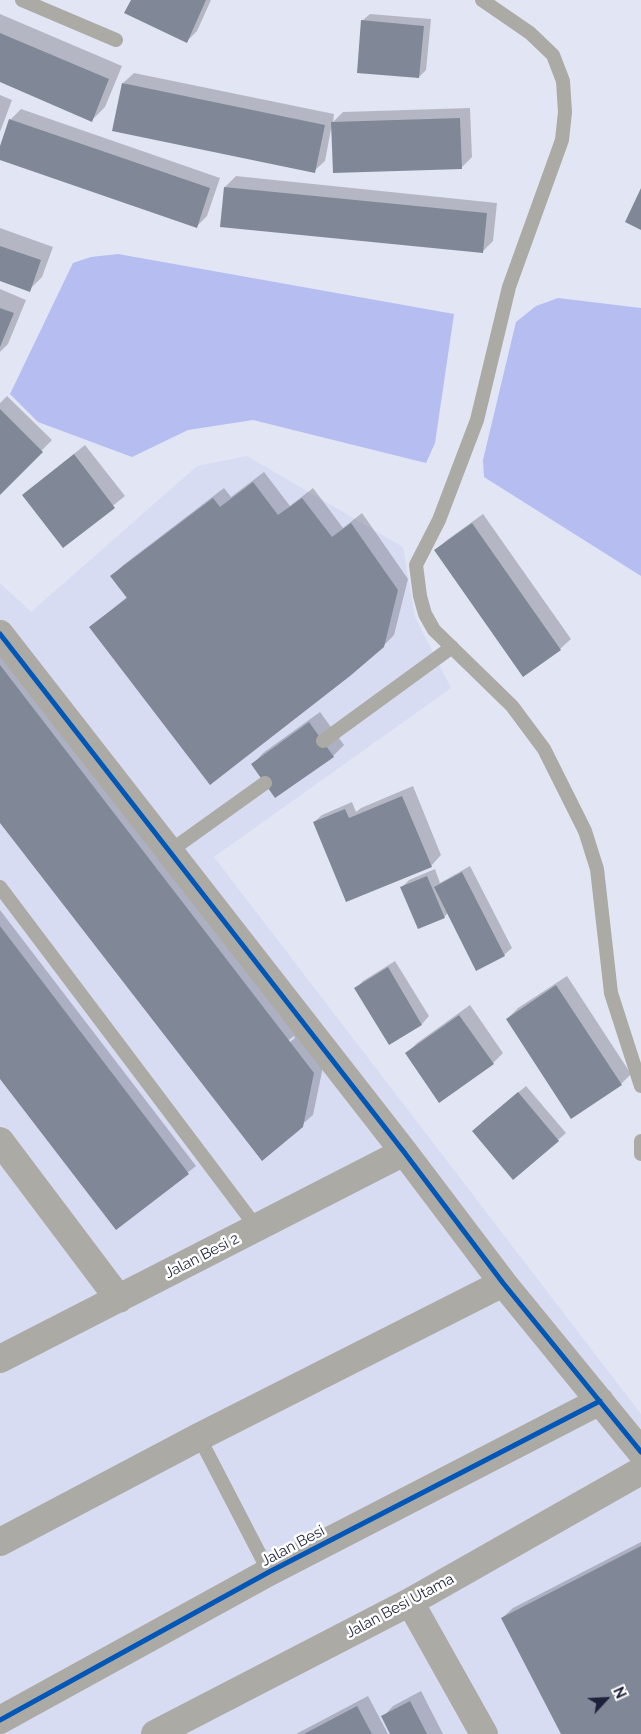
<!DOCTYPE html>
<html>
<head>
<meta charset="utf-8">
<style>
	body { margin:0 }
	#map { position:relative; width:641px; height:1734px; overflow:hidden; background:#e2e5f4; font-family:Raleway,sans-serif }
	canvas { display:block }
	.north { position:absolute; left:581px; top:1674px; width:50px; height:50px; -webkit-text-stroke:4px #fff; paint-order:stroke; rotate:65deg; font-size:14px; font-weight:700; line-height:20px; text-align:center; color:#1e213a }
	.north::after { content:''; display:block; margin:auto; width:18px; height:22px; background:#1e213a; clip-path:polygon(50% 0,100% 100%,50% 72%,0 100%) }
</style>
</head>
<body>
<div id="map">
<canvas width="641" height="1734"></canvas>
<div class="north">N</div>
</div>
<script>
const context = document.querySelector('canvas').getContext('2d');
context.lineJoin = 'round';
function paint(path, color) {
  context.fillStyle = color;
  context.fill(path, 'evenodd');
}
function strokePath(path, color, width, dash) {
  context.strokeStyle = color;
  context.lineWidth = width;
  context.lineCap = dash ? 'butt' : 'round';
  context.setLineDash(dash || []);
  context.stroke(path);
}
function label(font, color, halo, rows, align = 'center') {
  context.font = font + ' Raleway,sans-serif';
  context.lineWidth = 5;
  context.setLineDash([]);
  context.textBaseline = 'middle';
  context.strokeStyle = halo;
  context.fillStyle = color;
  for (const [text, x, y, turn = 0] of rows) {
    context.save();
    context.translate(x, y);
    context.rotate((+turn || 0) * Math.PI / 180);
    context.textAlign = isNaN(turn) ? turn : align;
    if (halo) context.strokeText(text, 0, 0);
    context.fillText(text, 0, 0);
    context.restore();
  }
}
paint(new Path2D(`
	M247,456L403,547L415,617L451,688L214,857L641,1414V1734H0V583L31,612L197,466Z`), '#d8dcf3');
paint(new Path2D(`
	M118,254L454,314L435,443L426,463L253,420L188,430L132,457L38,422L10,394L73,263L91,257Z
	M558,298L641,308V576L484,477L483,460L516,322L536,306Z`), '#b5bdf1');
paint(new Path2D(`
	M132,0H211L197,31L187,41Z
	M0,14L122,66L105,107L92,120L0,81Z
	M370,14L431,19L426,70L419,77L362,21Z
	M134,73L334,114L333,122L343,112L470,108L472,157L461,168L331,129L325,161L314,171L123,83Z
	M0,95L12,100L0,132Z
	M21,109L220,178L207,216L196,227L0,159V150L10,120Z
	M236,176L497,203L493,241L482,252L222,226L225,187Z
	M0,228L53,247L42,277L29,290L0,280Z
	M0,289L26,300L8,344L0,352Z
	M7,396L52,440L0,493V403Z
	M85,445L125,496L63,546L23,495Z
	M264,472L290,506L313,488L343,528L362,513L408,579L394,635L383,646L91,627L127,597L112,577L122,566L224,488L231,497Z
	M483,514L571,639L560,649L436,550L447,540Z
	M0,640L33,683L30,687L297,1034L300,1032L324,1062L313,1115L262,1159L0,820ZM294,1036L295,1038L225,1093V1089Z
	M320,712L344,745L333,756L276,796L253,764L263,753Z
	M413,786L441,855L431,866L314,822L322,815L352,802L356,812L361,808Z
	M470,866L512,948L504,955L448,913L444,917L402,887L409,880L435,869L440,883Z
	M0,910L196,1166L116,1228L0,1077Z
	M395,961L429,1016L422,1024L389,1043L356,988L363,981Z
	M567,976L631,1074L621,1084L507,1019L518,1008Z
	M470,1005L503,1053L493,1063L406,1054L417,1043Z
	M526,1086L566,1133L558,1140L481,1123Z
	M641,1542V1734H563L502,1618L513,1608Z
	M421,1691L443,1734H392L383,1717L393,1706Z
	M368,1696L388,1734H296Z`), '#0003');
paint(new Path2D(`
	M131,0H206L187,43L124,13Z
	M361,20L424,26L419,78L357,73Z
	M0,33L109,79L92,122L0,82Z
	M122,83L325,125L315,173L112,131Z
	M460,118L462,169L333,173L331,122Z
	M9,119L210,188L197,228L0,160V146Z
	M224,187L487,213L483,253L220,227Z
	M641,188V230L625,222Z
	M0,246L41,260L30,292L0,281Z
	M0,308L14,313L0,347Z
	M0,409L43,452L0,495Z
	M74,454L115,508L63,548L22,495Z
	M253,482L278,515L302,498L332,537L351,523L398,590L384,647L350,676L210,785L89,627L127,598L110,576L213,498L220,507Z
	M472,523L561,650L523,677L434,550Z
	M0,665L314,1073L303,1127L262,1161L0,823Z
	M309,722L334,757L275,798L251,764Z
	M402,796L432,867L346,902L313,822L345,809L349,818Z
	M462,872L505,956L476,971L434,887Z
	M427,876L445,918L418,929L400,887Z
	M0,926L189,1174L116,1230L0,1079Z
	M388,967L422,1025L389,1045L354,988Z
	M556,985L622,1085L571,1119L506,1019Z
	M459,1015L494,1064L439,1103L405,1053Z
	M518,1092L559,1141L513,1180L472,1131Z
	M641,1546V1734H561L501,1618Z
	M410,1701L427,1734H390L381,1716Z
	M357,1706L372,1734H304Z`), '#808898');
strokePath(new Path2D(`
	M22,0L116,40
	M482,0L530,33L553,55L563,81L565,112L562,140L509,287L477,420L439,520L416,565L420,596L425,614L434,630L512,706L544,749L585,831L597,869L611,993L641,1086
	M323,741L452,647
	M170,851L265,783
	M0,887L257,1228
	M641,1141V1154
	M199,1437L269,1572`), '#abaaa4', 14);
strokePath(new Path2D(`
	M0,634L404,1152L503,1283L641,1452
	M0,1141L119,1299
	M0,1359L404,1152
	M0,1542L199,1437L503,1283
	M410,1602L484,1734
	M0,1720L269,1572L600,1401
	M155,1734L410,1602L641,1471`), '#abaaa4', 28);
strokePath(new Path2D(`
	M0,634L404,1152L503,1283L641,1452
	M0,1720L269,1572L600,1401`), '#0057b8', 5);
label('15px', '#1e213a', '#fff', [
	["Jalan Besi 2",202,1256,-27],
	["Jalan Besi",293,1546,-28],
	["Jalan Besi Utama",400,1606,-28]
]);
</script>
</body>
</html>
